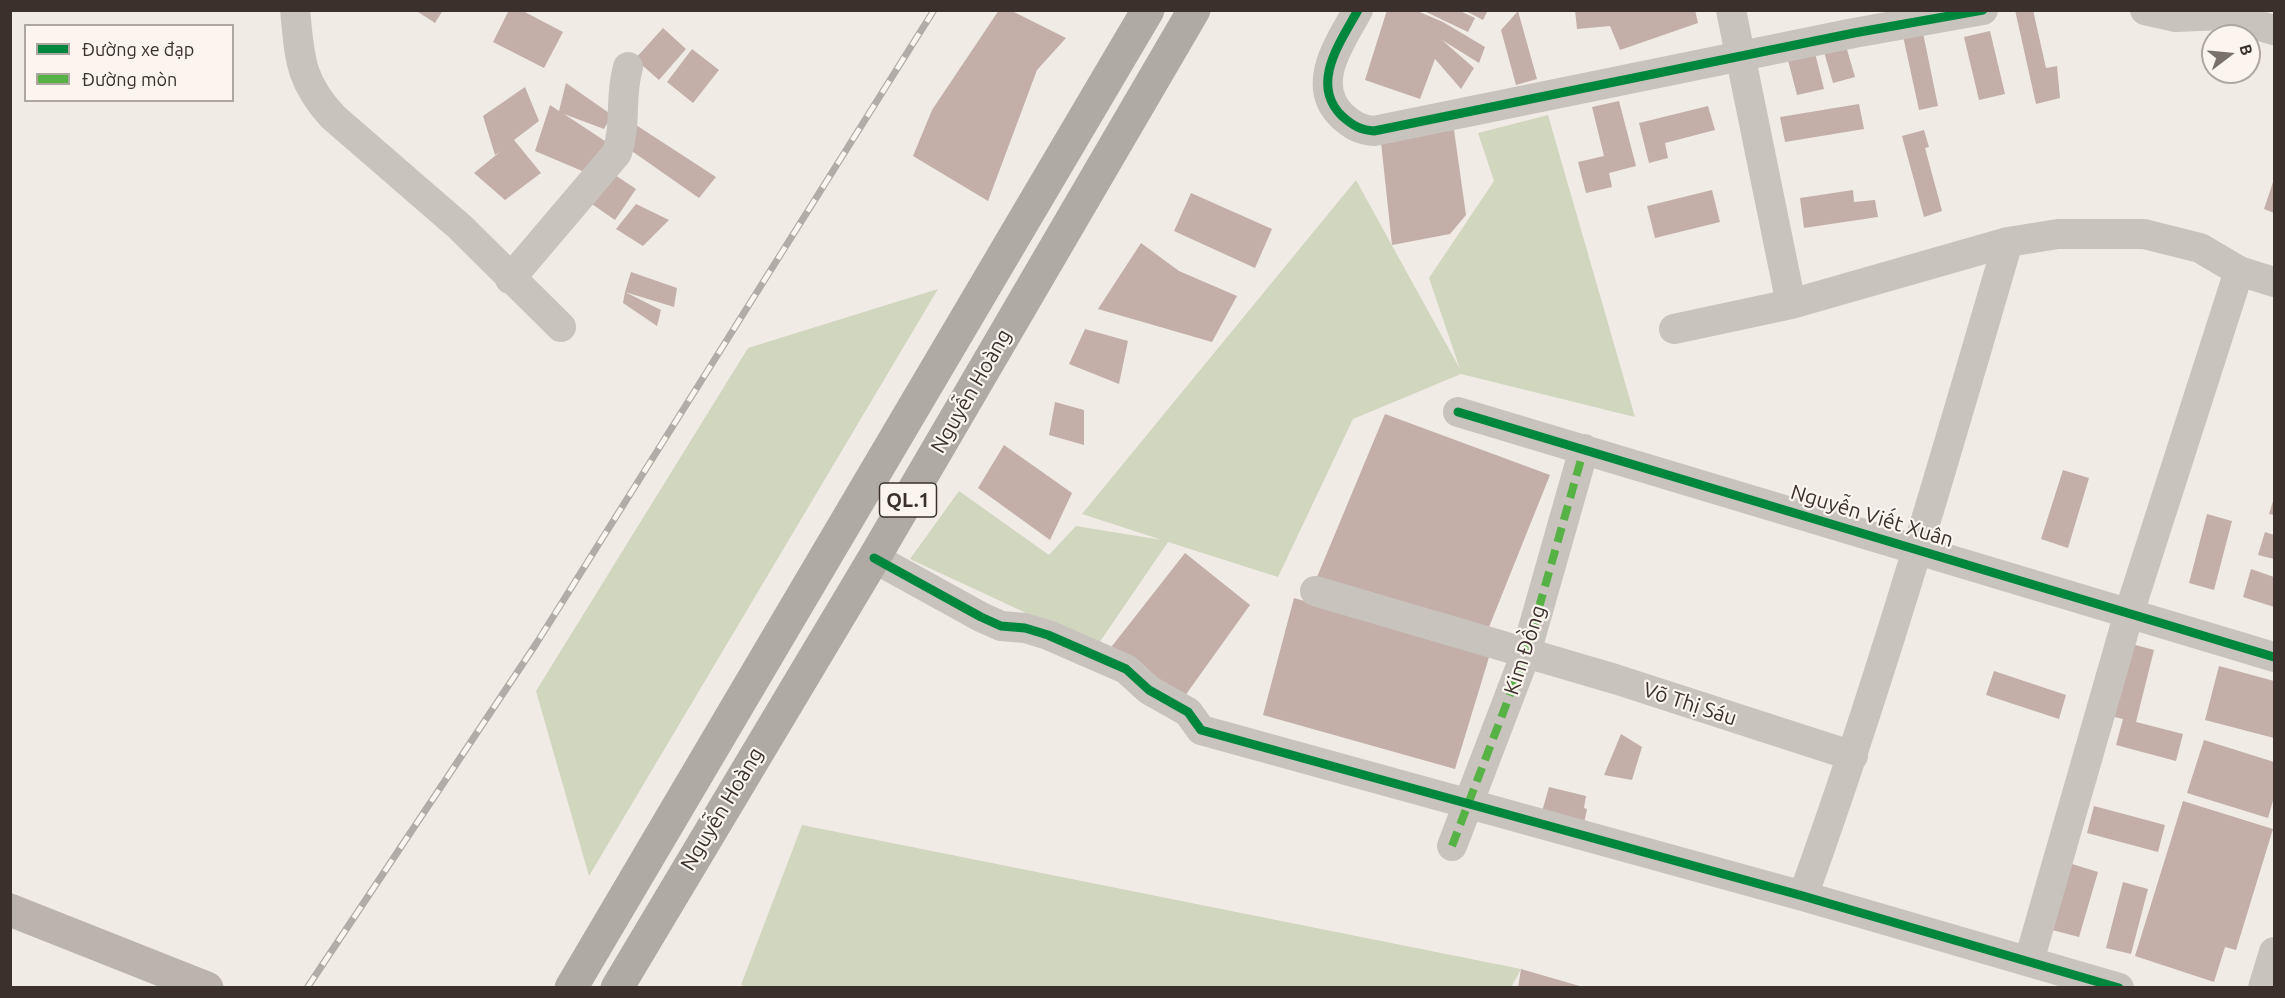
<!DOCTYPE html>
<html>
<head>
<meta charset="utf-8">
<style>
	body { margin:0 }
	#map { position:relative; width:2285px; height:998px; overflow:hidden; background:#f0ebe5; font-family:Ubuntu,sans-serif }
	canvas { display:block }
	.frame { position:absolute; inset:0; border:12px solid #3b302b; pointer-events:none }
	.legend { position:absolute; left:24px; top:24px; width:210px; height:78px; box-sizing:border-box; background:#fbf5ee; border:2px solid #aea6a0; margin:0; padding:8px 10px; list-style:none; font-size:18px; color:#3b302b }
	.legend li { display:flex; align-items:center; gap:12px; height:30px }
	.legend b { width:30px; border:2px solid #aea6a0 }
	.north { position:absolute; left:2201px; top:24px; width:60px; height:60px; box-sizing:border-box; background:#fbf5ee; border:2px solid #aea6a0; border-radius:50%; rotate:74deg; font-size:16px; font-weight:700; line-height:24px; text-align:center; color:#3b302b }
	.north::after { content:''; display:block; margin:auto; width:21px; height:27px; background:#7a716c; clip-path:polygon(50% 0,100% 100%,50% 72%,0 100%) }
</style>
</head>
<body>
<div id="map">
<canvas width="2285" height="998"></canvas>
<div class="frame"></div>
<ul class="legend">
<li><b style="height:8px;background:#00873e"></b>Đường xe đạp</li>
<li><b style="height:8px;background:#57b246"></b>Đường mòn</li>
</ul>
<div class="north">B</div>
</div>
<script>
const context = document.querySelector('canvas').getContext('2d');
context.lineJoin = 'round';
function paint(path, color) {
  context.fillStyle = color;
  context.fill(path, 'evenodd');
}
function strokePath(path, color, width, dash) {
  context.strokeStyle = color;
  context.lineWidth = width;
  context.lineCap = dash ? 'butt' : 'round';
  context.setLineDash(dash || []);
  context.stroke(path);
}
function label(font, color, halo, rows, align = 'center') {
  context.font = font + ' Ubuntu,sans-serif';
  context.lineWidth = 4.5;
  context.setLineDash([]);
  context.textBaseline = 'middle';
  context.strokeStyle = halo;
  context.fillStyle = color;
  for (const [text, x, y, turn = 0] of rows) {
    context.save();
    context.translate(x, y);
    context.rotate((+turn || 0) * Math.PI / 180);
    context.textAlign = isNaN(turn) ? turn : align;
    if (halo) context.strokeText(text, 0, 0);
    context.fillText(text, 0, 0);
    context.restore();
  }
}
paint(new Path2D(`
	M1548,115L1635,417L1461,374L1353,419L1278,577L1168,542L1097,646L910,559L959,491L1049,555L1076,526L1162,540L1082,514L1356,180L1460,369L1429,278L1494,181L1478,133Z
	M938,289L589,876L536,691L748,348Z
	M802,825L1521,969L1511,988H751L741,985Z`), '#d1d6bf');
paint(new Path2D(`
	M415,10H443L435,23Z
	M509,10H521L563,32L544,68L493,42Z
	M999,10H1010L1066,38L1037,70L988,201L913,156L932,110Z
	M1387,10H1415L1443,22L1485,47L1479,63L1442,40L1474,68L1461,89L1435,59L1420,99L1365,80Z
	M1422,10H1458L1475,18L1468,32Z
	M1464,10H1488L1483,20Z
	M1575,10H1695L1698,23L1620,50L1610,26L1577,29Z
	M2015,10H2033L2046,68L2057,66L2060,98L2036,104Z
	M1518,11L1537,79L1516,85L1501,30Z
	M663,28L686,49L659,80L635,59Z
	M1990,31L2005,94L1979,100L1964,37Z
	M1923,33L1938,106L1919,110L1903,36Z
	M1846,46L1855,77L1833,83L1824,52Z
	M692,49L719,70L693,103L667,82Z
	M1815,53L1824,89L1797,95L1788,60Z
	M566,83L612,115L604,129L564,114L608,143L587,173L535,151L550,105L559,111Z
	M525,87L539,121L514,140L541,173L505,200L474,173L501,151L495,155L483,116Z
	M1619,101L1636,166L1609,173L1612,187L1586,193L1578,162L1604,156L1592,107Z
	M1859,104L1864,129L1785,142L1780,117Z
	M1708,106L1715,130L1665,143L1668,158L1649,163L1639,123Z
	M636,125L716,177L699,198L626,147Z
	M1454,130L1466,215L1450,234L1392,245L1380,133Z
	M1924,130L1929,147L1925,148L1942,211L1924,217L1902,136Z
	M609,171L636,189L615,220L589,202Z
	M2274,179V213L2264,209Z
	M1712,190L1720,222L1655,238L1647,206Z
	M1853,190L1854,202L1875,200L1878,217L1804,228L1800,198Z
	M1191,193L1272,229L1255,268L1174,231Z
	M636,204L669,220L643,246L616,229Z
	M1141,243L1179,271L1237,296L1212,342L1098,309Z
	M631,272L677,288L674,307L625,292L661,310L657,326L623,303L625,292Z
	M1085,329L1128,341L1119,384L1069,364Z
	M1055,402L1084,410V445L1049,435Z
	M1385,414L1550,475L1489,627L1317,577Z
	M1004,445L1072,493L1050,540L978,488Z
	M2063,470L2089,478L2068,548L2041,539Z
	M2274,498V515L2269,514Z
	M2207,514L2232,521L2214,590L2189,583Z
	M2265,532L2274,535V559L2258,555Z
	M1185,553L1250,605L1182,700L1105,655Z
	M2251,569L2274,577V607L2243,597Z
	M1294,598L1490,654L1455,769L1263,715Z
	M2128,643L2154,650L2136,722L2183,734L2176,761L2116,745L2123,719L2110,716Z
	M2219,666L2274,681V738L2205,720Z
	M1994,671L2066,695L2059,719L1986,695Z
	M1621,734L1642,747L1632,780L1604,775Z
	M2204,740L2274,762V797L2268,818L2187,793Z
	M1549,787L1586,796L1584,808L1587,809L1583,828L1541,815Z
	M2183,801L2273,829L2236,950L2225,947L2214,982L2135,956Z
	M2094,806L2165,825L2158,852L2087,833Z
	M2072,864L2098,872L2079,937L2052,930Z
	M2123,882L2148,889L2131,954L2106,948Z
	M1521,969L1583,987V988H1518Z`), '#c3afa7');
strokePath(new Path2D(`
	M295,10C300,58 299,80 333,117L460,227L561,327
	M1358,10C1341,41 1309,84 1342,116C1352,125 1360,130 1374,131L1854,33L1983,10
	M1731,10L1791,304
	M2145,10L2176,17L2222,15L2274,30
	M510,279L617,153C627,122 619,99 628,67
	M1674,329L1791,304L2008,242L2058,234H2144L2200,248L2239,271L2274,282
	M1458,412L2274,657
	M874,558L981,617L1001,626L1025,628L1048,635L1126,669L1149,690L1188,712L1201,730L1803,896L2119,988
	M1315,591L1615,679L1853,756
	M1452,846L1526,653L1584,449
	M1803,896C1881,681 1944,461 2008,242
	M2029,961L2129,613L2239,271
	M2263,988L2274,952`), '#c9c3be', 30);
strokePath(new Path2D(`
	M10,910L207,988`), '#bab3ae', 33);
strokePath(new Path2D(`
	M571,988L1148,10
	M617,988L874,558L1194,10`), '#afaaa4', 33);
const rail = new Path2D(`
	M307,988L536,644L934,10`);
strokePath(rail, '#b1aca8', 7);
strokePath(rail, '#fbf5ee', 4.5, [14]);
strokePath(new Path2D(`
	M1452,846L1526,653L1584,449`), '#57b246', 8, [15, 8]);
strokePath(new Path2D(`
	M1358,10C1341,41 1309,84 1342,116C1352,125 1360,130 1374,131L1854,33L1983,10
	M1458,412L2274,657
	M874,558L981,617L1001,626L1025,628L1048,635L1126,669L1149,690L1188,712L1201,730L1803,896L2119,988`), '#00873e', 9);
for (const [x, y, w] of [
	[908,500,57]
]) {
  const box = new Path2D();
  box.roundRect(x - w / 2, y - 17, w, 34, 4.5);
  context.fillStyle = '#fbf5ee';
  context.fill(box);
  strokePath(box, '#3b302b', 1.5);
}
label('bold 20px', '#3b302b', null, [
	["QL.1",908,500]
]);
label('21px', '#3b302b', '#fbf5ee', [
	["Nguyễn Hoàng",971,391,-60],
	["Nguyễn Viết Xuân",1872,516,17],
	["Kim Đồng",1525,650,-72],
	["Võ Thị Sáu",1690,704,18],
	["Nguyễn Hoàng",722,809,-59]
]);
</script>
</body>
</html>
